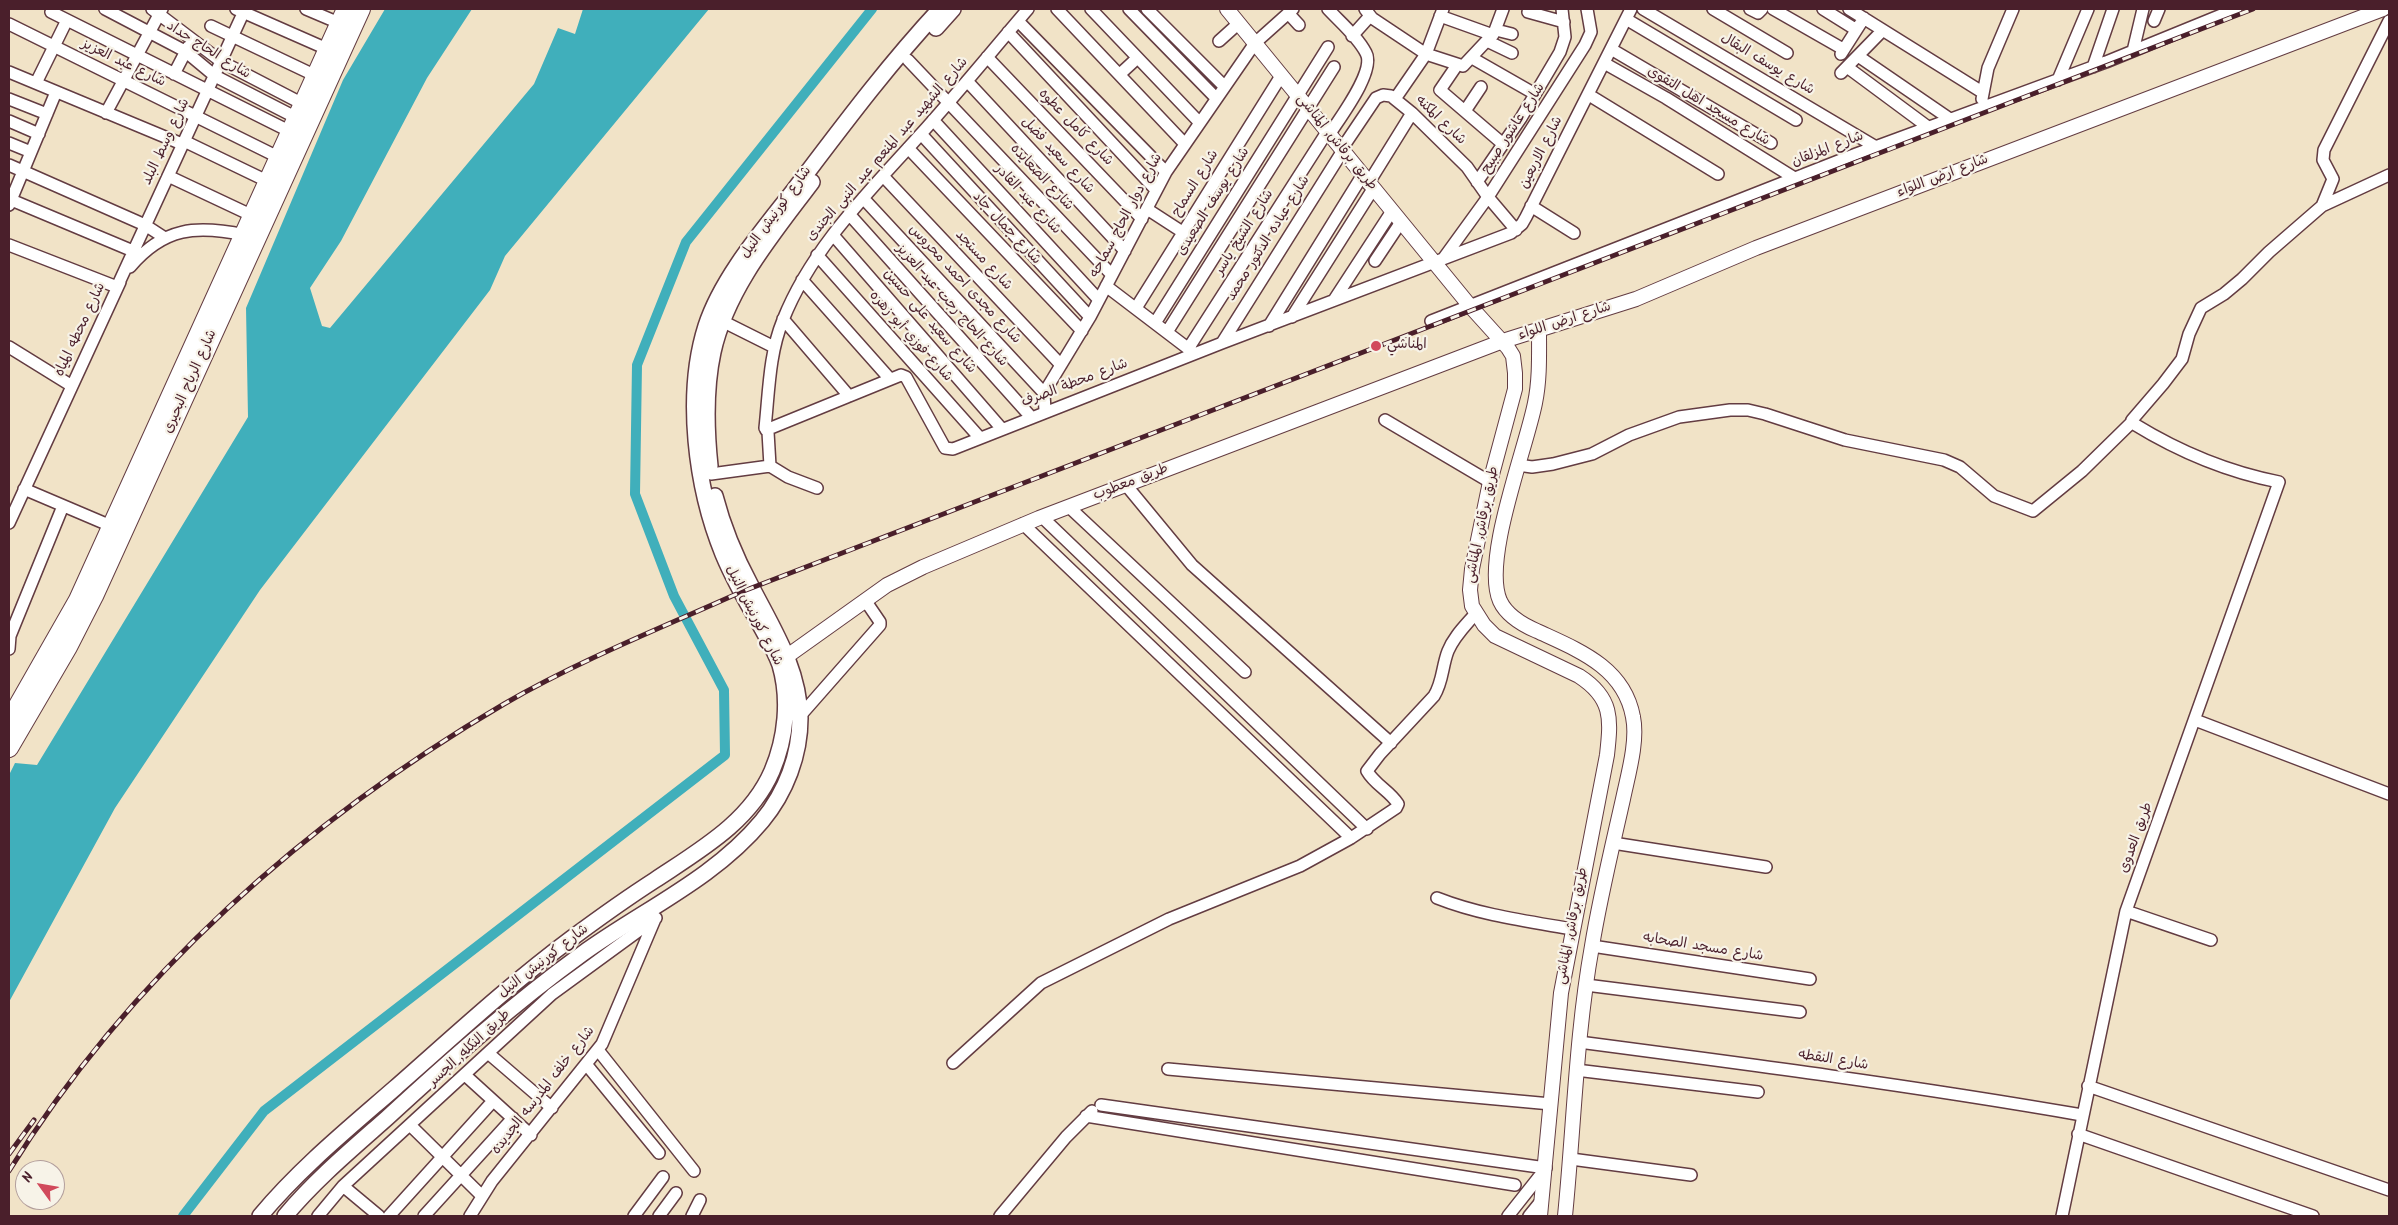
<!DOCTYPE html>
<html>
<head>
<meta charset="utf-8">
<style>
	body { margin:0 }
	#map { position:relative; width:2398px; height:1225px; overflow:hidden; background:#f1e3c7; font-family:Kalam,sans-serif }
	canvas { display:block }
	.frame { position:absolute; inset:0; border:10px solid #4a1f2b; pointer-events:none }
	.north { position:absolute; left:15px; top:1160px; width:50px; height:50px; box-sizing:border-box; background:#f7f3e8; border:1px solid #b29e9c; border-radius:50%; rotate:302deg; font-size:14px; font-weight:700; line-height:20px; text-align:center; color:#4a1f2b }
	.north::after { content:''; display:block; margin:auto; width:18px; height:22px; background:#d1495b; clip-path:polygon(50% 0,100% 100%,50% 72%,0 100%) }
</style>
</head>
<body>
<div id="map">
<canvas width="2398" height="1225"></canvas>
<div class="frame"></div>
<div class="north">N</div>
</div>
<script>
const context = document.querySelector('canvas').getContext('2d');
context.lineJoin = 'round';
function paint(path, color) {
  context.fillStyle = color;
  context.fill(path, 'evenodd');
}
function strokePath(path, color, width, dash) {
  context.strokeStyle = color;
  context.lineWidth = width;
  context.lineCap = dash ? 'butt' : 'round';
  context.setLineDash(dash || []);
  context.stroke(path);
}
function label(font, color, halo, rows, align = 'center') {
  context.font = font + ' Kalam,"Playpen Sans Arabic",sans-serif';
  context.lineWidth = 4.5;
  context.setLineDash([]);
  context.textBaseline = 'middle';
  context.strokeStyle = halo;
  context.fillStyle = color;
  for (const [text, x, y, turn = 0] of rows) {
    context.save();
    context.translate(x, y);
    context.rotate((+turn || 0) * Math.PI / 180);
    context.textAlign = isNaN(turn) ? turn : align;
    if (halo) context.strokeText(text, 0, 0);
    context.fillText(text, 0, 0);
    context.restore();
  }
}
paint(new Path2D(`
	M385,9H472L427,78L341,241L310,288L322,326L330,328L534,84L558,28L575,34L583,9H709L505,256L490,290L260,590L115,808L9,1002V775L15,763L37,765L248,417L246,308L343,80Z`), '#40afbb');
strokePath(new Path2D(`
	M183,1216L264,1111L725,755L724,690L674,596L635,494L637,365L686,242L872,9`), '#40afbb', 10);
const minor = new Path2D(`
	M105,9L185,51L215,76L295,117
	M152,9L222,62L301,103
	M236,9L327,49
	M306,9L339,23
	M1057,9L1184,143
	M1091,9L1199,122
	M1129,9L1216,98
	M1147,9L1224,86
	M1328,9C1340,22 1358,37 1366,53C1376,71 1339,119 1329,135
	M1365,9L1372,18L1426,54L1463,66L1494,33L1503,9
	M1643,9L1876,147
	M1713,9L1787,53
	M1750,9L1758,13L1762,9
	M1773,9L1843,49
	M1823,9L1855,29
	M1849,9L1982,92
	M51,12L289,131
	M1528,12L1564,22
	M1288,13L1299,25
	M1440,16L1493,35
	M1626,19L1796,120
	M1018,21L1166,172
	M2154,21L2159,9
	M9,24L278,157
	M211,26L314,75
	M1496,30L1512,34
	M1008,32L1156,190
	M1352,36L1370,16
	M1219,41L1239,23
	M1487,41L1512,53
	M1611,49L1771,143
	M2133,51L2143,9
	M1841,54L1864,18
	M1858,56L1950,119
	M987,57L1142,219
	M1472,58L1535,94
	M908,60L1112,275
	M1604,63L1666,98L1796,179
	M1457,65L1440,90L1503,144
	M1847,67L1928,127
	M2093,67L2113,9
	M9,72L182,144
	M1841,73L1883,30
	M174,74L188,47
	M1120,74L1133,62
	M2058,80L2088,9
	M967,81L1125,251
	M36,83L67,20
	M1589,95L1718,174
	M9,99L47,114
	M1395,99L1426,54L1443,9
	M1982,99L1988,68L2013,9
	M1465,111L1481,87
	M106,113L162,9
	M933,120L1099,300
	M9,121L39,134
	M921,134L1090,317
	M184,141L267,181
	M9,143L31,152
	M908,148L1082,331
	M1341,150L1376,98L1383,95L1391,96L1412,113L1467,167L1488,197L1516,230
	M9,165L145,225L165,238
	M168,176L253,216
	M883,176L1061,365
	M1477,182L1521,118L1560,52L1565,37L1562,9
	M1368,184L1412,113
	M863,198L1044,393
	M9,199L133,251
	M9,205L56,92
	M1531,206L1574,233
	M2322,206L2333,179L2323,160L2324,150L2389,21
	M1147,209L1184,233
	M849,214L1031,417
	M833,235L1002,429
	M9,245L117,287L245,9
	M817,255L980,438
	M1443,259L1488,197L1585,45L1591,32L1587,9
	M1375,261L1401,222
	M130,267C164,227 196,225 245,235
	M802,280L890,379
	M1106,286L1194,353
	M1334,300L1392,211
	M1136,308L1281,76
	M1292,317L1373,189
	M783,319L849,396
	M722,321L774,347
	M1431,321L1856,154L2106,62L2236,9
	M1155,323L1328,47
	M1269,326L1362,176
	M1167,332L1334,67
	M1222,343L1342,152
	M9,347L72,386
	M1188,349L1327,132
	M1045,411L1044,393L1090,317L1166,172L1255,43L1293,9
	M1385,420L1490,482
	M766,430L901,375L906,377L945,448L953,449L1222,343L1511,233L1522,224L1526,217L1631,9
	M1518,465L1532,467L1553,464L1592,454L1629,435L1679,417L1730,410H1748L1765,414L1845,440L1944,460L1960,467L1994,496L2033,511L2082,471L2132,422
	M770,466L768,432L765,428C769,391 769,354 783,320C812,247 869,192 920,135C957,94 992,51 1028,9
	M711,474L770,466L788,477L817,488
	M1126,485L1192,565L1391,743
	M24,489L111,526
	M1069,507L1245,672
	M1042,517L1367,829
	M9,523L120,282
	M1023,524L1351,838
	M9,649L10,636L63,506
	M800,716L880,625V622L865,600
	M2195,720L2389,794
	M1613,843L1766,867
	M1437,898C1480,915 1526,921 1572,929
	M2126,911L2211,940
	M1592,946L1810,979
	M1586,985L1800,1012
	M1579,1042C1747,1064 1915,1086 2082,1115
	M598,1050L694,1171
	M488,1053L552,1108
	M953,1063L1041,983L1169,919L1300,866L1351,838L1396,808L1398,804C1390,791 1375,785 1367,771L1380,754L1434,696C1443,682 1442,666 1448,651C1454,636 1466,625 1476,613
	M586,1064L659,1153
	M1168,1069L1551,1104
	M1576,1070L1758,1092
	M465,1075L531,1135
	M2088,1086L2389,1190
	M1101,1105L1546,1168L1508,1216
	M1086,1116L1515,1185
	M410,1125L482,1196
	M2078,1134L2313,1216
	M1571,1159L1691,1175
	M343,1186L379,1216
	M318,1216L343,1186L552,994L656,918
	M389,1216L493,1101
	M424,1216L513,1118
	M470,1216L492,1181L602,1044L655,919
	M634,1216L663,1177
	M659,1216L676,1193
	M692,1216L700,1200
	M1000,1216L1066,1137L1092,1111
	M1529,1216L1542,1200
	M2062,1216L2126,911L2279,482C2228,472 2178,451 2134,424L2132,420L2163,384L2182,359L2189,334L2201,308L2224,294L2242,279L2269,252L2322,206L2389,175`);
const tertiary = new Path2D(`
	M1227,9L1470,306L1508,348L1513,356L1515,373V389L1490,482L1472,569L1470,590L1472,606L1484,625L1495,636L1579,676C1613,698 1611,719 1607,755L1561,993L1540,1216
	M1539,330C1539,354 1540,379 1535,403C1526,449 1482,560 1500,601C1507,616 1523,625 1537,631C1578,650 1624,667 1633,717C1638,741 1628,775 1623,799C1612,848 1600,897 1592,946C1576,1035 1574,1126 1565,1216
	M779,662L887,585L923,567L1039,518L1503,341L1636,299L1756,248L2383,9`);
const secondary = new Path2D(`
	M936,28L953,9
	M710,466C706,428 705,389 713,352C727,288 773,234 812,182
	M260,1216C300,1168 348,1129 395,1088C453,1037 510,984 572,938C599,918 627,898 655,880C700,850 750,822 772,771C786,738 790,699 780,665C775,650 766,636 759,623C746,601 733,578 723,554C696,488 684,395 706,326C722,277 763,230 794,190C841,128 887,66 940,9
	M285,1216C315,1180 352,1149 387,1118C449,1061 513,1004 582,954C641,911 714,879 762,821C786,792 800,755 800,718C799,668 773,629 751,586C736,558 723,527 715,496`);
const primary = new Path2D(`
	M9,721L78,600L346,9
	M9,748L68,647L94,596L361,9`);
strokePath(minor, '#633c42', 14);
strokePath(tertiary, '#633c42', 16);
strokePath(secondary, '#633c42', 18);
strokePath(primary, '#633c42', 20);
strokePath(minor, '#fff', 11);
strokePath(tertiary, '#fff', 14);
strokePath(secondary, '#fff', 15);
strokePath(primary, '#fff', 18);
const rail = new Path2D(`
	M9,1154L34,1120
	M9,1171C129,977 308,819 504,704C580,660 661,628 741,592L2253,9`);
strokePath(rail, '#4a1f2b', 5);
strokePath(rail, '#f7f3e8', 3, [9]);
for (const [x, y, r, color] of [
	[1376,346,6,"#d1495b"]
]) {
  const dot = new Path2D();
  dot.arc(x, y, r, 0, 2 * Math.PI);
  context.fillStyle = color;
  context.fill(dot);
  strokePath(dot, '#f7f3e8', 2);
}
label('14px', '#4a1f2b', '#f7f3e8', [
	["شارع الحاج حداد",208,51,32],
	["شارع عبد العزيز",123,64,26],
	["شارع يوسف البقال",1767,65,31],
	["شارع مسجد اهل التقوى",1708,107,31],
	["شارع المكنه",1440,121,44],
	["شارع كامل عطوه",1075,128,46],
	["شارع عاشور صبيح",1514,129,-57],
	["شارع وسط البلد",167,142,-65],
	["طريق برقاش, المناشى",1336,143,51],
	["شارع الشهيد عبد المنعم عبد النبى الجندى",888,150,-49],
	["شارع المزلقان",1828,150,-21],
	["شارع الاربعين",1542,153,-63],
	["شارع سعيد فضل",1057,156,47],
	["شارع ارض اللواء",1943,177,-21],
	["شارع الصعايده",1041,178,47],
	["شارع السماح",1196,184,-58],
	["شارع عبد القادر",1027,200,47],
	["شارع يوسف الصعيدى",1214,202,-58],
	["شارع كورنيش النيل",777,213,-54],
	["شارع دوار الحاج سماحه",1127,216,-62],
	["شارع جمال جاد",1006,229,47],
	["شارع الشيخ ياسر",1245,233,-58],
	["شارع عياده الدكتور محمد",1269,239,-58],
	["شارع مستجد",983,261,47],
	["شارع مجدى احمد محروس",964,285,47],
	["شارع الحاج رجب عبد العزيز",951,306,48],
	["شارع سعيد على حسين",929,322,49],
	["شارع ارض اللواء",1565,322,-18],
	["شارع محطه المياه",81,330,-65],
	["شارع فوزي أبو زهره",910,337,48],
	["شارع الرياح البحيرى",191,382,-66],
	["شارع محطة الصرف",1075,384,-21],
	["طريق معطوب",1131,483,-21],
	["طريق برقاش, المناشى",1483,525,-78],
	["شارع كورنيش النيل",753,616,63],
	["طريق العدوى",2137,838,-70],
	["طريق برقاش, المناشى",1573,926,-79],
	["شارع مسجد الصحابه",1703,948,9],
	["شارع كورنيش النيل",544,962,-38],
	["طريق النكله, الجسر",470,1049,-43],
	["شارع النقطه",1833,1061,9],
	["شارع خلف المدرسه الجديده",544,1091,-52]
]);
label('14px', '#4a1f2b', '#f7f3e8', [
	["المناشي",1387,346]
], 'left');
</script>
</body>
</html>
